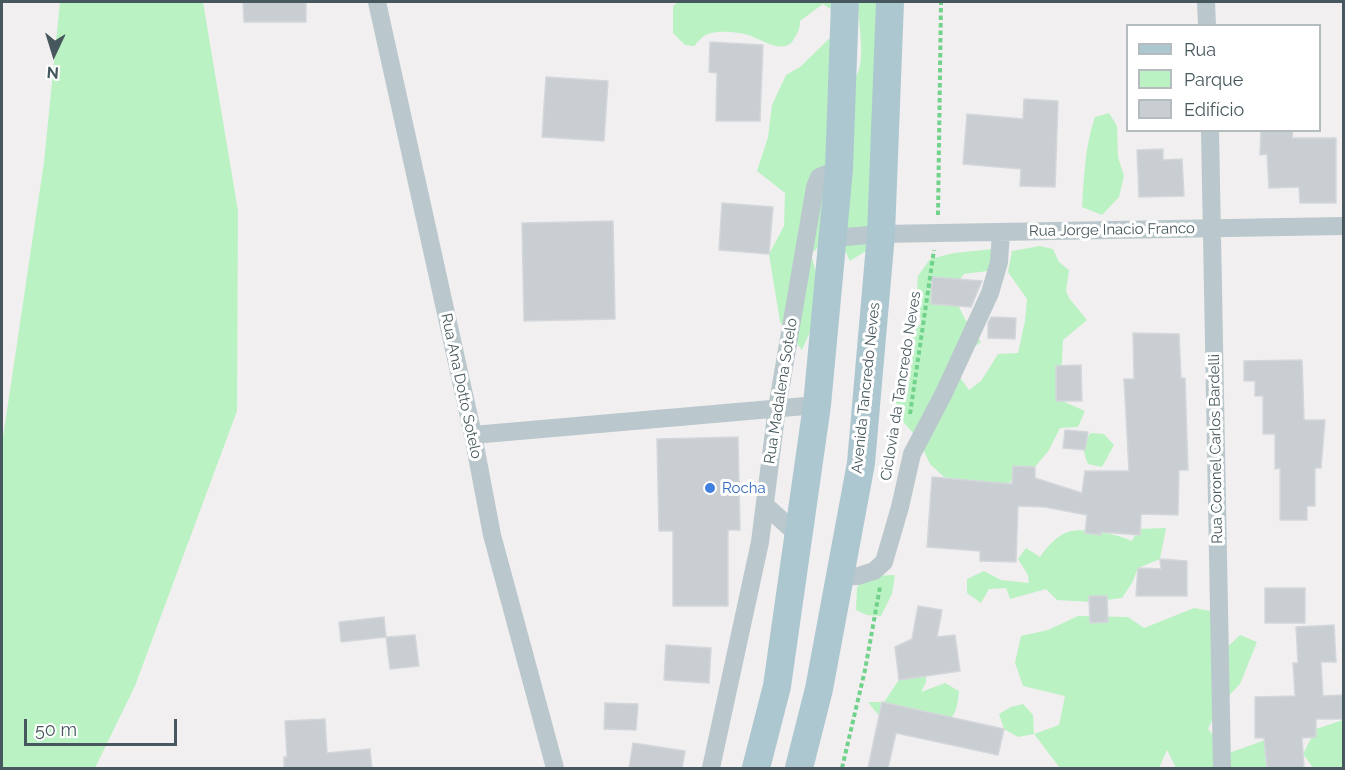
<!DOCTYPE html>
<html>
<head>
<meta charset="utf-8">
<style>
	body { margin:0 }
	#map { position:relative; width:1345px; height:770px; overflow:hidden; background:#f2eff0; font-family:Raleway,sans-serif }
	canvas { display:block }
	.frame { position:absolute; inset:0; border:3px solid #46585e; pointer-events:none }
	.legend { position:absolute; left:1126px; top:24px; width:195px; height:108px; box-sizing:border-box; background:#fff; border:2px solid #b5bcbf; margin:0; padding:8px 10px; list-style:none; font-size:18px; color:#46585e }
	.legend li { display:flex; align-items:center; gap:12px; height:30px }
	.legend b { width:30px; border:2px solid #b5bcbf }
	.north { position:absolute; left:24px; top:24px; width:60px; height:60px; -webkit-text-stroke:4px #fff; paint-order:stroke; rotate:184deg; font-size:16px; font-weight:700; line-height:24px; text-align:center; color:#46585e }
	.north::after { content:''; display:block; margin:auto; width:21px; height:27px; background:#46585e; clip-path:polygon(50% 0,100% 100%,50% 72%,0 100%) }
	.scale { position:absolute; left:24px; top:719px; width:153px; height:27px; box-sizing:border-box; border:3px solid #46585e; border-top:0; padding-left:8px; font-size:18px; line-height:21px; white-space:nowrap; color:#46585e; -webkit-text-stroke:4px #fff; paint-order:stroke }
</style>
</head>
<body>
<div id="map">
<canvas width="1345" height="770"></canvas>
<div class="frame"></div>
<ul class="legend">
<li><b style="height:8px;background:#adc7d0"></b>Rua</li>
<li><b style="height:16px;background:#bbf2c3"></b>Parque</li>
<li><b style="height:16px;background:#c9ced2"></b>Edifício</li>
</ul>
<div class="north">N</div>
<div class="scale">50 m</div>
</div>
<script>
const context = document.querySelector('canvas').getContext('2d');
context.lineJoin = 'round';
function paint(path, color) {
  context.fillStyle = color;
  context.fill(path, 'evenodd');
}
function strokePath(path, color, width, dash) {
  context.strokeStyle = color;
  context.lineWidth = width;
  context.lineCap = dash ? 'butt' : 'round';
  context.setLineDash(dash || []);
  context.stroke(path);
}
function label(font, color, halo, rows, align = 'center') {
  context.font = font + ' Raleway,sans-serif';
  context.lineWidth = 6;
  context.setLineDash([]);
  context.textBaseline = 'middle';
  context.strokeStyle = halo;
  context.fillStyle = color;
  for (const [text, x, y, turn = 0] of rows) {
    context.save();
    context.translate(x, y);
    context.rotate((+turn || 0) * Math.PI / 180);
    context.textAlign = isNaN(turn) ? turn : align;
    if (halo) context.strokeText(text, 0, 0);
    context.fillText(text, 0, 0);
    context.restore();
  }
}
paint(new Path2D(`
	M60,2H203L238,211L237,411L135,686L95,768H2V444L44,162Z
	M678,2H845L853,84C855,78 859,72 860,65C864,45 857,23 859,2H904L869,249L850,261L835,231L811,254L820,286L816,318L802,350L780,322L769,254L784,226L785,193L757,171L768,137L772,105L786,75L800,67L837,31V13L823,4L800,21C800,29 798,32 794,39C785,55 764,41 751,36C741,32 719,30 708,34C703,35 698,42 694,46L685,45L673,33V6Z
	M1109,113L1117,126L1118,157L1124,176L1119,197L1102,215L1082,207C1084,177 1085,145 1095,117Z
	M1040,246L1053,249L1059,262L1069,270L1066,291L1069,298L1087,320L1063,340L1060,400L1085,411L1078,427L1060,428L1049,450L1035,467L1009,483L980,484L944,477L930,464L918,439L895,412L902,346L921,323L917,291L918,276L930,259L954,253L993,249L996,270L964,274L951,291L965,319L981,342L960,357L959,376L969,390L981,381L998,354L1018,353L1025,321L1027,299L1008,272L1012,251Z
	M1091,433L1104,434L1114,445L1102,467L1088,464C1083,452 1081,443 1091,433Z
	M1166,528L1160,559L1138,568L1132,583L1122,598L1090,602L1057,600L1046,589L1010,599L1006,588L989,589L981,603L967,593V579L984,571L1001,580L1029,583L1028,575L1018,559L1026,548L1040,557C1047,547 1055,537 1068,532C1084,527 1117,534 1132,541L1138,529Z
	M895,575L892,594L881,616L867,615L856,610L857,587L869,576Z
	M1194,608L1222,613L1217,657L1240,635L1257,642L1240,684L1219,706L1208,729L1229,753L1265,740L1289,768H1176L1167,750L1159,768H1060L1034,734L1018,737L1004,729L999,714L1011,707L1023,704L1033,715L1034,734L1059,725L1065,696L1023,686L1015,663L1021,636L1048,630L1078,616L1128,617L1144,628Z
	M926,676V682L921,692L945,683L959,691C957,712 955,717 938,730L879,716L868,702H884L899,680Z
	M1343,720V768H1313L1303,754L1316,729Z`), '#bbf2c3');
const building = new Path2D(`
	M243,2H306V22H244Z
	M710,42L763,45L760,121H716L717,73L709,72Z
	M546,77L608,81L604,141L542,137Z
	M1024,99L1058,101L1055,187L1020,186L1021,169L963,164L967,114L1023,119Z
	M1261,130H1293L1292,138H1336V203H1300L1299,187L1269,188L1267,154L1260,155Z
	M1163,149V160L1182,159L1184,196L1139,197L1137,150Z
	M722,203L773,207L769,254L719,250Z
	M613,221L615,319L524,321L522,223Z
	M932,277L982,281L971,307L931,304Z
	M991,317L1016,318L1015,339L988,338V323Z
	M1133,333L1179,334L1181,378H1185L1188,470H1179L1178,515L1141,514L1140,535L1101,532V535L1085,533L1087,515L1045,507L1018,506L1016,562L980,561V551L927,547L932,477L1012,484L1013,466L1035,467V478L1082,493L1085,471H1129L1124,379H1134Z
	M1302,360L1304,420H1325L1321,468H1315V506H1307V520H1280V468L1275,469V434H1263V396H1255V381H1244V361Z
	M1081,365L1082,401H1056V366Z
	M1065,430L1088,432L1085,450L1063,448Z
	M738,437L740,530H728V606H673V531H659L657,439Z
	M1160,559L1187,561V596H1136L1138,568L1161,569Z
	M1265,588H1305V623H1265Z
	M1089,596H1107L1108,622L1090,623Z
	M918,606L942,610L937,637L955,635L960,671L899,680L895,647L912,639Z
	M384,617L386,637L341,642L339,622Z
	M1334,625L1336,662H1321L1323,696L1344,695V719H1316V737L1302,738L1304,768H1267L1264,738H1255V697L1295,696L1293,663H1298L1296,627Z
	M415,635L419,666L390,669L386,637Z
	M666,645L711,648L709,683L664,680Z
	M882,702L1004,729L998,755L896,733L888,768H868Z
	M605,703L638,704L636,730L604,729Z
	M325,719L327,753L370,749L372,768H284V757H287L285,721Z
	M633,743L685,751L682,768H629Z`);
paint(building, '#c9ced2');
strokePath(building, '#d3d7db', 1.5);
strokePath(new Path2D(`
	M938,215L941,2
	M910,414L934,250
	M842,768L865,670L880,587`), '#71d28b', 4, [4.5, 3]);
strokePath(new Path2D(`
	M377,2L473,435L492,535L555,768
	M1206,2L1207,26
	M1210,130L1222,768
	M833,238L881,234L1344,226
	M473,435L817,405
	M765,505L799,536
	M840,577L858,576L874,571L884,562L900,507L912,454L944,393L990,293L999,262L1001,232
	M711,768L760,542L777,408L815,187L819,177L839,169`), '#bac8cd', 18);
strokePath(new Path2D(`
	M756,768L777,686L817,405L839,169L845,2
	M799,768L819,689L861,463L881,234L890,2`), '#adc7d0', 28);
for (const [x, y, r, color] of [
	[710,488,6,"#3f7fe0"]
]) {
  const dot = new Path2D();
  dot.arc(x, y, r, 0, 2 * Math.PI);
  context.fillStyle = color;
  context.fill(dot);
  strokePath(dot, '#fff', 2);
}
label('15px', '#46585e', '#fff', [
	["Rua Jorge Inacio Franco",1112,230,-1],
	["Rua Ana Dotto Sotelo",461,386,78],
	["Ciclovia da Tancredo Neves",901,386,-81],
	["Avenida Tancredo Neves",866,388,-84],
	["Rua Madalena Sotelo",781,391,-81],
	["Rua Coronel Carlos Bardelli",1216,449,-91]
]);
label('15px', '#366cbe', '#fff', [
	["Rocha",722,488]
], 'left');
</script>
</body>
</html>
